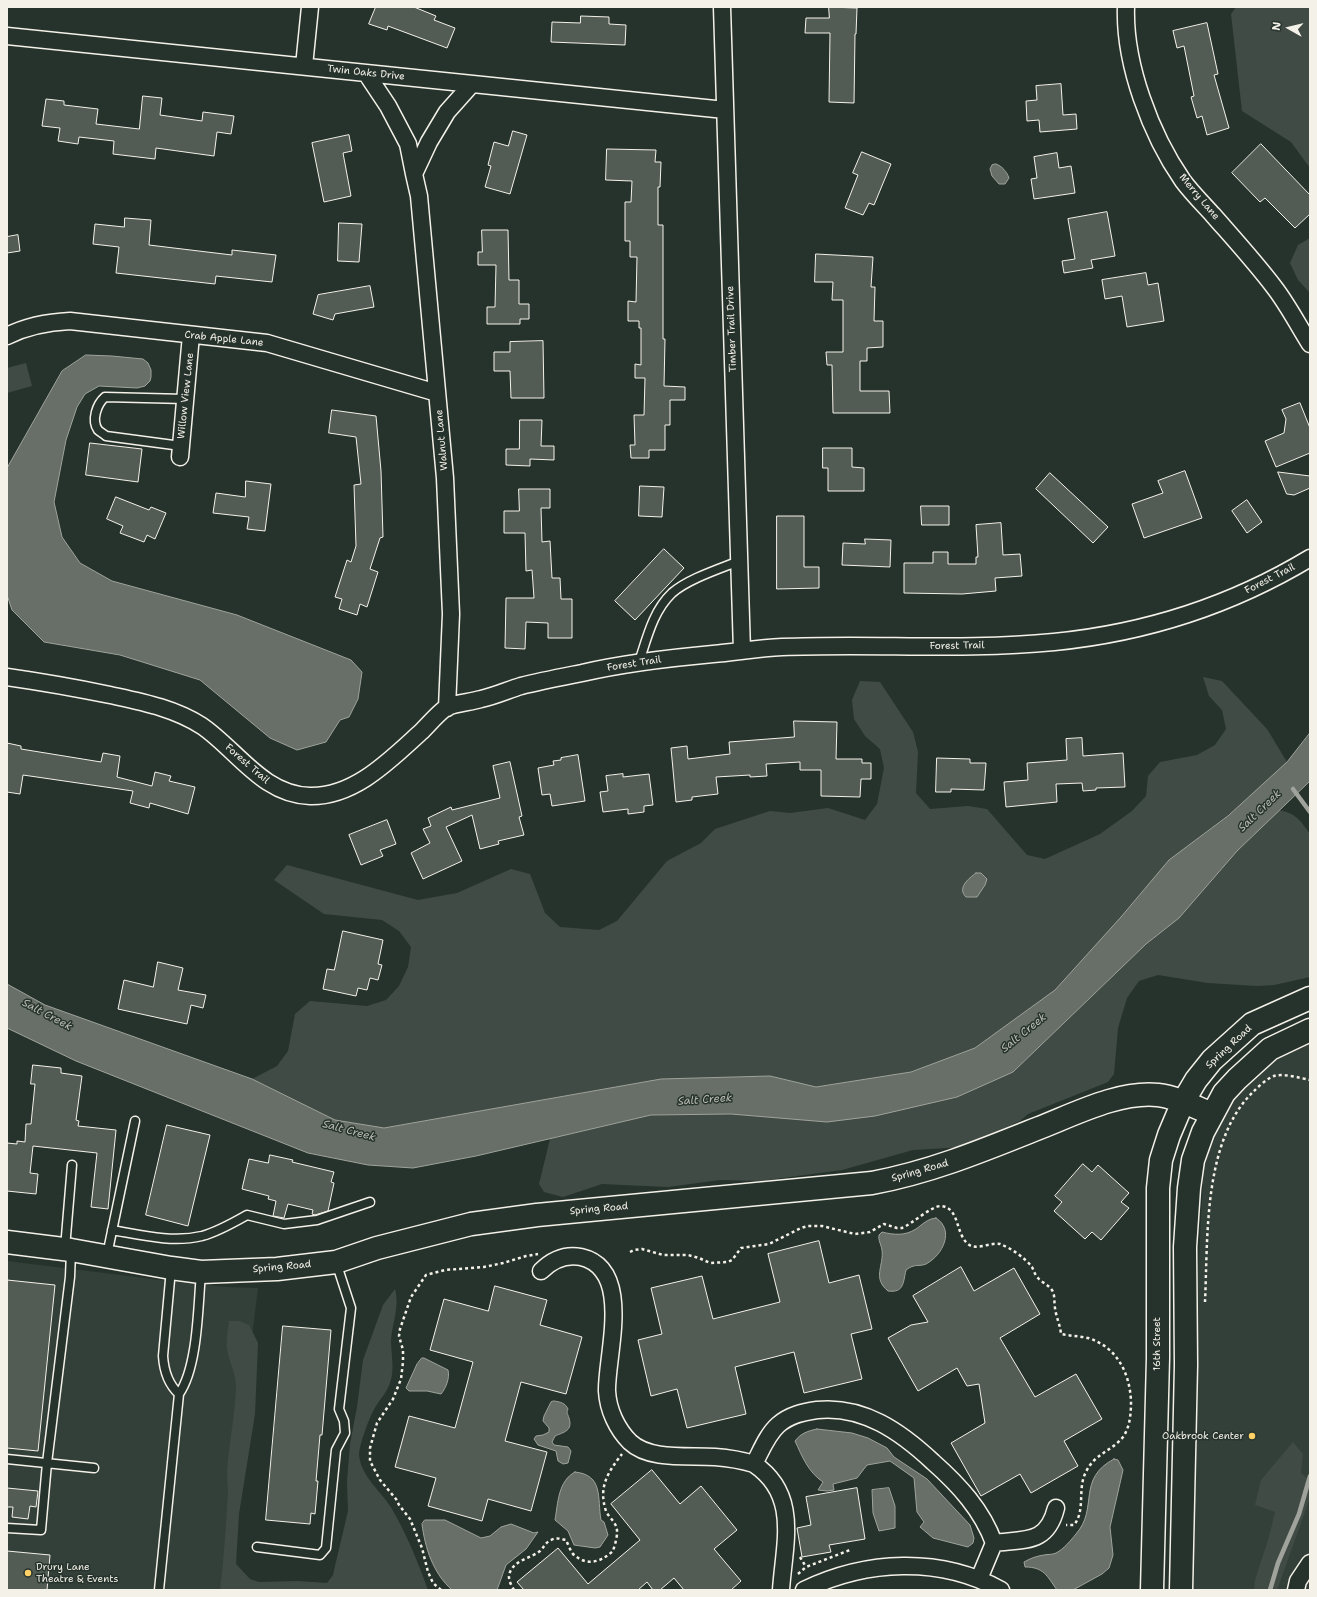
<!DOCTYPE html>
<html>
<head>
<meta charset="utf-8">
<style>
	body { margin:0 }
	#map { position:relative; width:1317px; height:1597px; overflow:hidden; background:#26332d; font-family:"Shantell Sans",sans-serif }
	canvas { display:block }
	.frame { position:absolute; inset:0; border:8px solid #f4f1e8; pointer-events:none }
	.north { position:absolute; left:1269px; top:8px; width:40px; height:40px; -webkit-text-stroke:3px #26332d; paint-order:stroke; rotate:278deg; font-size:11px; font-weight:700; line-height:16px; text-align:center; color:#f4f1e8 }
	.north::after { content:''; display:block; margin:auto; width:14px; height:18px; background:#f4f1e8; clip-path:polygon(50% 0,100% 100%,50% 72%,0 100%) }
</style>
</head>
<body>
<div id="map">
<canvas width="1317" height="1597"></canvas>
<div class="frame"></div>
<div class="north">N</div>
</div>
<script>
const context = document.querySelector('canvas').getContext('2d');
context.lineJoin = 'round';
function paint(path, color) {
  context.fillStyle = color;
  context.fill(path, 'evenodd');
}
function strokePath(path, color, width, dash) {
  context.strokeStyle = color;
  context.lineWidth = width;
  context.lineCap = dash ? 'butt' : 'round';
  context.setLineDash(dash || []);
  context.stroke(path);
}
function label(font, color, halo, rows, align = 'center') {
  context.font = font + ' "Shantell Sans",sans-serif';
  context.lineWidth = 3;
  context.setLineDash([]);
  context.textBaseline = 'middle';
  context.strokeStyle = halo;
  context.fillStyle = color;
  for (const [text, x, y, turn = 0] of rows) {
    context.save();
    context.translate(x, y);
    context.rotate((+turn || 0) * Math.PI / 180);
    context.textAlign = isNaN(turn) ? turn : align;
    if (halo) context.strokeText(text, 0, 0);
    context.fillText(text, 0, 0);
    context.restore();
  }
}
paint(new Path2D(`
	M1310,1040V1590H1193L1196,1314L1204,1162L1211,1141L1222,1117L1242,1087L1271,1060Z
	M7,1261L185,1283L228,1287L258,1288L221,1590H7Z`), '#333f39');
paint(new Path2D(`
	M1236,7H1310V168L1291,142L1242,111L1231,14Z
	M1310,238V293L1298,280L1290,263L1298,245Z
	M26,363L32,386L7,393V368Z
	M1203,677L1222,681L1267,729L1287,762L1233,811L1169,860L1121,917L1055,990L975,1048L911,1072L816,1087L770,1076L661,1079L384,1128L335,1120L252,1079L277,1066L288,1051L295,1014L310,1001L367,1006L386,1000L399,986L408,967L411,947L399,931L382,920L324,914L274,880L287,865L418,900L457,893L511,869L530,874L545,913L560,927L599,930L617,921L667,861L701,843L715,829L770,811L790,813L828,808L865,820L877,804L884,768L880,749L865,736L854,719L852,700L860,681L880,682L913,732L918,752L916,793L930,809L968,806L987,809L1027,855L1045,859L1100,834L1132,811L1146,796L1148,776L1160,762L1197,755L1215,745L1226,729L1222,710L1209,696Z
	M1279,810C1297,814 1300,820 1310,834V977L1274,985L1257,986L1208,983L1158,975L1139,981L1127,998L1118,1028L1114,1074L1108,1082L1028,1114L1020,1121L963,1147L913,1150L842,1170L760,1181L720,1180L668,1187L602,1184L563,1197L544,1192L539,1184L550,1139L651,1115L731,1114L1013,1072L1146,944L1179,918L1237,851Z
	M395,1289C400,1307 392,1323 391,1340C391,1355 395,1369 390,1383C387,1392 381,1398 376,1406C370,1415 359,1445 359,1455C361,1477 382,1492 392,1509C407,1535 418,1562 428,1590H220C224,1558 226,1525 228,1493C228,1486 227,1479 227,1472C229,1443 235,1416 236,1387C236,1373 229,1362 227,1349C226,1340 228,1330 229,1321H239L249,1325L258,1343L255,1414L239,1514L236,1564L250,1579L259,1582L298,1581L327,1583L333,1575L335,1566L348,1511L347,1482L350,1444L357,1407L363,1360L383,1305Z
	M1293,1442L1303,1454L1301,1473L1310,1481V1498L1277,1590H1254L1255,1580L1269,1537L1275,1512L1255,1505L1261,1480Z`), '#414b45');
const water = new Path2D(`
	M996,164C1002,166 1007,172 1009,178L1005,184H999L992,176L990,169L992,165Z
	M86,355L112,356L143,359L148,363L151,370V377L150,381L145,386L137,388L99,386L85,394L77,407L66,440L54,502L62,537L80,563L112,581L237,615L351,660L362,672L358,699L349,717L340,720L326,742L297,750L270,738L200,680L120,655L44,642L12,610L7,595V468L62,371Z
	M1310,733V781L1237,851L1179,918L1146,944L1013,1072L957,1097L875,1116L827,1122L731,1114L651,1115L476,1156L413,1168L368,1165L308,1153L76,1061L7,1028V984L45,1005L252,1079L335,1120L384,1128L661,1079L770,1076L816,1087L911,1072L975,1048L1055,990L1121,917L1169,860L1229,815L1287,762Z
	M976,873H981L987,879L985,885L977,897H966C957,888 968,879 976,873Z
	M936,1218C955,1230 943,1255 926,1264C919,1267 915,1263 906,1270C903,1283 904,1293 888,1291C872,1278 884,1266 882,1250C881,1244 878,1240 879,1235L882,1232C894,1235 905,1236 916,1229C923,1224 927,1219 936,1218Z
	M422,1358H424L448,1370C450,1378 446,1388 441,1394L427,1391H409L406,1388L417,1364Z
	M554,1401C561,1402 565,1403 568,1409C566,1413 568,1414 569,1418C573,1431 564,1432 555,1436L552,1442L554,1445L568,1447L571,1451L568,1463L563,1464L558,1461L556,1451L538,1445L534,1439L536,1436L543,1435L549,1432V1428L543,1421L544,1416L551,1402Z
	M817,1429L852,1433L868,1438L887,1448L894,1457L927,1479L970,1525L974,1538L973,1543L968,1547L933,1538L920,1527L924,1522L917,1512L914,1478L890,1461L867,1465L857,1478L833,1484L834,1490L827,1491L818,1490L823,1482C808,1472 802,1456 795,1441C801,1433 808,1431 817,1429Z
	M1114,1459L1118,1460L1123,1470L1110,1527L1113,1555L1109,1568L1102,1574L1073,1590H1057C1047,1576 1044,1567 1025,1567L1024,1562C1031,1558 1037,1556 1044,1555C1048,1554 1052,1555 1056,1553C1064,1549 1071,1540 1076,1534C1099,1508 1076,1479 1114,1459Z
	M575,1472C604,1475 597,1498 601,1520L604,1522L608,1535L600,1547L595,1548L574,1545L568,1531L555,1520C558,1503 558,1481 575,1472Z
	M889,1488L895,1506V1528L879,1531L873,1513L872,1490Z
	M425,1520H445L481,1538L490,1536L501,1527L511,1524L534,1533L538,1532L526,1549L506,1565L497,1590H452C433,1573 425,1548 422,1524Z`);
paint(water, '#676f68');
strokePath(water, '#9fa39b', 1);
strokePath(new Path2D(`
	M1293,789L1310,812
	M1270,1590L1278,1563L1299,1514L1310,1476`), '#9fa39b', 4.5);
const building = new Path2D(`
	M376,7H414L436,16L434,20L455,28L447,48L388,26L387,30L369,24Z
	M829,7L857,8L856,34H855L854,103L829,102L830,33H805L806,18H829Z
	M581,16L609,17V24L626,25L625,45L551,42L552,22L580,23Z
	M1207,23L1218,74L1214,75L1229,128L1207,135L1202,116L1197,118L1191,97L1194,96L1184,46L1177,48L1173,31Z
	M1061,84L1063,115L1076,114L1077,129L1040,132L1039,120L1027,121L1026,101L1037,100L1036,86Z
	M143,96L162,98L160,115L202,121L203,112L234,116L231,134L217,132L214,156L156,148L155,159L113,154L114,141L79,137L78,144L58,141L60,128L42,126L46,99L64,101V105L98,109L96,124L139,129Z
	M513,131L527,135L510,194L485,187L491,166L488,165L494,142L508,146Z
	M349,135L352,151L343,153L351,196L324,202L312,143Z
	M1261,144L1310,195V214L1295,228L1265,198L1260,202L1232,173Z
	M607,149L656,150L655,162H661L660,187H658V225H663V339H665L664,386L685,387V400H670V425H665V450H649V458H631L630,445H635L634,415H644L645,378H635V364L641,365V328H639V321H628V301L636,302L637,257H630V241H625V202H631L632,181L606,180Z
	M862,152L891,164L874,205L869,203L863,215L845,208L858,175L853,173Z
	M1057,153L1059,168L1071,166L1075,193L1034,199L1031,179L1037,178L1034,157Z
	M1107,212L1115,256L1091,260L1093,268L1064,273L1062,261L1075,259L1068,219Z
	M125,218L151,220L149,245L232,255V250L276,255L272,282L216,276L215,284L116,273L119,247L93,244L95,224L124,227Z
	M339,223L362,224L359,262L338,261Z
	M482,230H508L509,280H519V304H529V319H520V324H487V307H495L496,265H478V252H482Z
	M18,235L20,251L7,253V237Z
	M816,254L873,257L871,287H875L874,321H883V347L867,348V361H860V391H889L890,413H833L832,365H827L826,352H843V300H832L833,282H815Z
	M1146,273L1148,285L1158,283L1164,321L1127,327L1122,296L1105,299L1102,280Z
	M370,286L374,307L335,314L333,320L313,314L318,295Z
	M543,341L544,398H511L510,371H494V352H510V342Z
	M1300,403L1310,428V453L1276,467L1265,441L1284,433L1286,419L1282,410Z
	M332,410L376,416L381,471L383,537L380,538L370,569L378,572L367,607L360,604L357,615L339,609L342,599L335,597L347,560L351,562L356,546L354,485L361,484L356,437L329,433Z
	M520,420H542L541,446H554V460L530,459V466L506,465V449H519Z
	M90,443L142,449L138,482L86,475Z
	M823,448H852V467L864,468V491H828V468H823Z
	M1185,471L1202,518L1144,538L1132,504L1163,493L1158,481Z
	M1278,472L1310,476V488L1294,495L1287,494Z
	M1050,473L1108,527L1093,543L1036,489Z
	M246,481L271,484L265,531L247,529L249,517L213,513L216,493L245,497Z
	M640,486L664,487L662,517L639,516Z
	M519,489H550V508H541L542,542L550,541L552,578H560L561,599H572V638H548V623L526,622L525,649L505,648L506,598H534L532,570L526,571L525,533H504V511H519Z
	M116,497L149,510L151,507L166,513L155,539L147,535L144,542L120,533L123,526L107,519Z
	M1247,500L1262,522L1247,533L1232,511Z
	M921,506H949V525H922Z
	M777,516H804V567H819V588L777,589Z
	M1001,523L1003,555L1020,554L1022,576L995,578L996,591L962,594L904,593V563H933V552H948V564H976V557H978L976,525Z
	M865,539L891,540L890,567L842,565L843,543L865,544Z
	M664,549L684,568L635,620L615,601Z
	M794,721L837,722L836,759H862V763H871V779H861L860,797L821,796V770H800V762L766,764L767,776L750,777V775L716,777L718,794L692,797V800L676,802L671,748L687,746L688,759L730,754L729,742L794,737Z
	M1082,738L1083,756L1123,753L1125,787L1096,788V790L1083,791L1082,783L1056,784L1057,802L1006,807L1004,782L1028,780L1027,763L1067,760L1066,739Z
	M7,743L21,746V749L101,762L103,753L120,756L117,777L152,786L155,772L171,776L169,781L195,787L188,814L150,803L149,808L130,803L133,791L23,775L20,794L7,792Z
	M578,755L585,801L552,806L550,794L542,795L538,768L554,765L553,761L561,760V758Z
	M937,758L970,759V763H986L984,790L951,789V792H936Z
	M510,762L522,816L519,817L524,835L498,841L499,844L480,849L472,815L446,827L462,861L423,879L411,853L430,843L423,829L431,826L428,818L451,807L452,810L500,798L493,766Z
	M623,774V777L649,774L653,805L644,806V812L628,814V809L603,812L600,792L608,791L606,776Z
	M387,820L396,844L380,850L383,856L361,865L349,835Z
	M343,931L383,940L378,964L382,965L378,980L370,978L367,990L358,988L356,996L323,989L327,969L334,970Z
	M158,962L183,968L178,990L206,995L203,1008L191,1005L187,1024L118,1009L124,980L153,987Z
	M33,1065L61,1068V1073L82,1076L76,1120L79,1121L78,1126L116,1130L108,1209L91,1207L97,1153L33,1146L30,1173L38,1174L36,1194L7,1191V1143L17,1144V1141L25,1142L26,1124H31L35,1084H31Z
	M167,1125L210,1135L188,1226L146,1215Z
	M270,1155L293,1160L292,1162L334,1172L331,1182L334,1183L328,1211L315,1215L312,1214L313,1210L288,1204L284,1218L273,1216L276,1201L268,1199L269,1196L242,1189L249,1159L268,1163Z
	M1083,1164L1092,1172L1098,1165L1129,1193L1121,1202L1129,1208L1101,1240L1092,1232L1085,1239L1054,1211L1062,1202L1055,1196Z
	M819,1241L829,1283L859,1275L872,1329L851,1334L862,1379L804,1393L794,1352L735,1367L746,1414L687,1428L677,1389L651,1396L638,1340L662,1334L651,1288L702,1276L713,1319L780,1302L768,1254Z
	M961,1267L974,1291L1014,1268L1040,1314L1000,1338L1035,1397L1076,1374L1102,1419L1064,1441L1078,1466L1031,1493L1020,1474L981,1496L951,1443L985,1423L979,1384L967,1386L957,1368L918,1391L888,1338L911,1325L928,1322L913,1296Z
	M7,1280L55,1285L38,1451L7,1448Z
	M495,1286L547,1300L540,1325L582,1337L566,1394L521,1382L505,1441L547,1452L531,1511L488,1499L482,1521L428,1506L436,1478L395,1467L409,1416L455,1428L473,1362L430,1350L444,1299L488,1311Z
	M283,1326L331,1330L322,1435H320L316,1481H318L315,1514L311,1513L310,1524L266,1520Z
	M652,1470L680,1504L701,1486L737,1530L714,1549L741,1581L731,1590H684L674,1578L660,1590H653L647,1582L638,1590H524L517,1582L558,1548L588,1584L640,1540L611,1504Z
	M7,1488L38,1491L36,1507L30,1506L28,1519L12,1517L13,1507H7Z
	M857,1488L865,1539L829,1545L831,1552L802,1557L797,1528L811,1525L806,1497Z
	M7,1551L50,1555L47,1590H7Z`);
paint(building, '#525c55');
strokePath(building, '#f4f1e8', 1);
const lane = new Path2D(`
	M181,446L106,436C104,434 100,432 98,430C91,420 97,404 105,397L185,399
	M639,662C647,638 653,611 672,593C688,579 719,569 739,561
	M112,1230C141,1235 172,1243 202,1236C217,1232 233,1223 247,1215L284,1224L317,1220L370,1202
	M65,1248L72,1165
	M107,1255L135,1121
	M171,1269L163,1356C164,1371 168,1384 179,1394
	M7,1459L94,1468
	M7,1528L41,1530L47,1463L70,1277L71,1251
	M257,1547L320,1555L326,1548L336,1450L345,1433L344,1421L339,1409L351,1308L336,1262
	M159,1590L179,1394C198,1367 198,1306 201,1273`);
const street = new Path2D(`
	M722,7L742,651
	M1126,7C1124,64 1151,135 1183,181C1192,193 1203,204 1213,215C1234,239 1255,262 1274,287C1288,305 1298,325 1310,344
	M7,36L725,110
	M304,66L310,7
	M366,73L388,106L408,144L414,174
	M7,336C27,326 48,322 70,321L267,343L437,393
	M180,457L191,335
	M7,677C42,682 76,688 110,695C142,702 174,708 202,726C237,750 263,795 310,796C355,797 391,759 422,731C429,724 439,712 447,707C457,703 471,702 481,699C495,696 508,690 521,686C541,681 562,677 582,673C625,663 669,658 713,654C736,652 759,648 782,647C873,643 964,651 1054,642C1145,633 1232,605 1310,558
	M447,708L451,614L445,478L419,196L414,174L429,142L447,112L472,84
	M541,1271C552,1260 565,1254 581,1257C634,1269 606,1356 607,1391C608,1410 617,1429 630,1442C650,1461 690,1455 715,1457C729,1458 741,1460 754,1464
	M994,1543C1026,1539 1047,1544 1056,1508
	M781,1590C784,1544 800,1495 754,1464C761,1451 767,1435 778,1425C789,1415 803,1412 817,1410C863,1405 901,1432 933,1462C959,1485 982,1510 994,1543L979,1579
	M804,1590C866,1560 940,1556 1001,1590
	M1296,1590L1298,1581L1310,1563`);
const secondary = new Path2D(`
	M7,1242L71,1250L171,1268L201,1272L277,1269L336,1262L377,1248L471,1224L537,1215L872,1183C931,1172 984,1150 1039,1128C1075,1114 1119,1091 1158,1095C1176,1097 1195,1107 1212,1114
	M1152,1590L1158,1358V1188L1161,1160L1169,1135L1183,1102L1196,1080L1212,1060L1252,1024L1310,998
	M1181,1590L1186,1365L1185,1247L1189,1188L1193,1160L1203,1132L1224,1093L1237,1079L1270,1049L1310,1030`);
strokePath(lane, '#f4f1e8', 11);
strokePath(street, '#f4f1e8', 19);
strokePath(secondary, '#f4f1e8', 25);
strokePath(new Path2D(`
	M630,1252L634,1250L642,1249L663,1255H688L699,1258L710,1263L728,1262L732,1260L741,1248L769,1244L801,1228L808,1226H822L855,1234L870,1232L884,1224L897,1228H902C912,1224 931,1206 941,1206C960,1208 955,1233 968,1244C976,1251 990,1242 1000,1244C1011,1248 1025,1258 1032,1267C1034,1271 1035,1275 1038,1278C1042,1283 1050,1285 1053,1292C1055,1297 1054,1303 1055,1308C1056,1317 1060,1324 1061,1334C1070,1336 1079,1336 1088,1338C1117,1347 1130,1373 1131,1402C1131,1413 1130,1427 1123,1437C1112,1451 1094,1454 1086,1472C1077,1488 1086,1510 1074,1525H1066
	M1205,1302C1208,1237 1203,1142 1252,1093C1258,1087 1266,1079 1274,1076C1284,1073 1300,1078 1310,1080
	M800,1557L806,1567
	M798,1574L806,1567L850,1550
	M441,1590L433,1583L428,1572L422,1548L410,1519L399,1505L396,1499L380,1480L370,1461V1448L377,1423L393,1399L401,1379L403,1362V1350L399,1336L400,1329L411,1297L426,1275L445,1270L484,1267L503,1263L526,1256L538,1254
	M514,1590C511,1585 507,1578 510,1572C515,1560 531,1558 540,1551C544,1547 546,1542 551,1540C556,1537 561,1539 566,1540C568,1544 570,1550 573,1554C587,1567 601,1562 613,1551C615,1544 619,1533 616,1526C614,1521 608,1516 606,1511C598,1487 608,1472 622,1454`), '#f4f1e8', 2.5, [3, 3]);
strokePath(lane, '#26332d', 8);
strokePath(street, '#26332d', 16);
strokePath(secondary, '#26332d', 22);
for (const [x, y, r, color] of [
	[1252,1436,4,"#ffd166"],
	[28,1573,4,"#ffd166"]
]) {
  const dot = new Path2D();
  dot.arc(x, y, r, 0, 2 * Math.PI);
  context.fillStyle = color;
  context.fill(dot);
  strokePath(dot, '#26332d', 1.5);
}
label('10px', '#f4f1e8', '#26332d', [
	["Twin Oaks Drive",366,73,6],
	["Merry Lane",1199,197,50],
	["Timber Trail Drive",732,329,-92],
	["Crab Apple Lane",224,339,6],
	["Willow View Lane",186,396,-84],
	["Walnut Lane",442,440,-95],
	["Forest Trail",1270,579,-27],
	["Forest Trail",957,646,-1],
	["Forest Trail",634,664,-9],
	["Forest Trail",247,764,41],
	["Spring Road",1229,1047,-43],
	["Spring Road",920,1171,-16],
	["Spring Road",599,1209,-5],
	["Spring Road",282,1267,-5],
	["16th Street",1157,1344,-90]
]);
label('10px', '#f4f1e8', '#26332d', [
	["Oakbrook Center",1244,1436],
	["Drury Lane",36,1567,"left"],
	["Theatre & Events",36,1579,"left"]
], 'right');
label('italic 11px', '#bcbdb5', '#26332d', [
	["Salt Creek",1260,811,-44],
	["Salt Creek",47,1015,28],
	["Salt Creek",1024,1033,-39],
	["Salt Creek",705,1100,-4],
	["Salt Creek",349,1131,15]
]);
</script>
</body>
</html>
